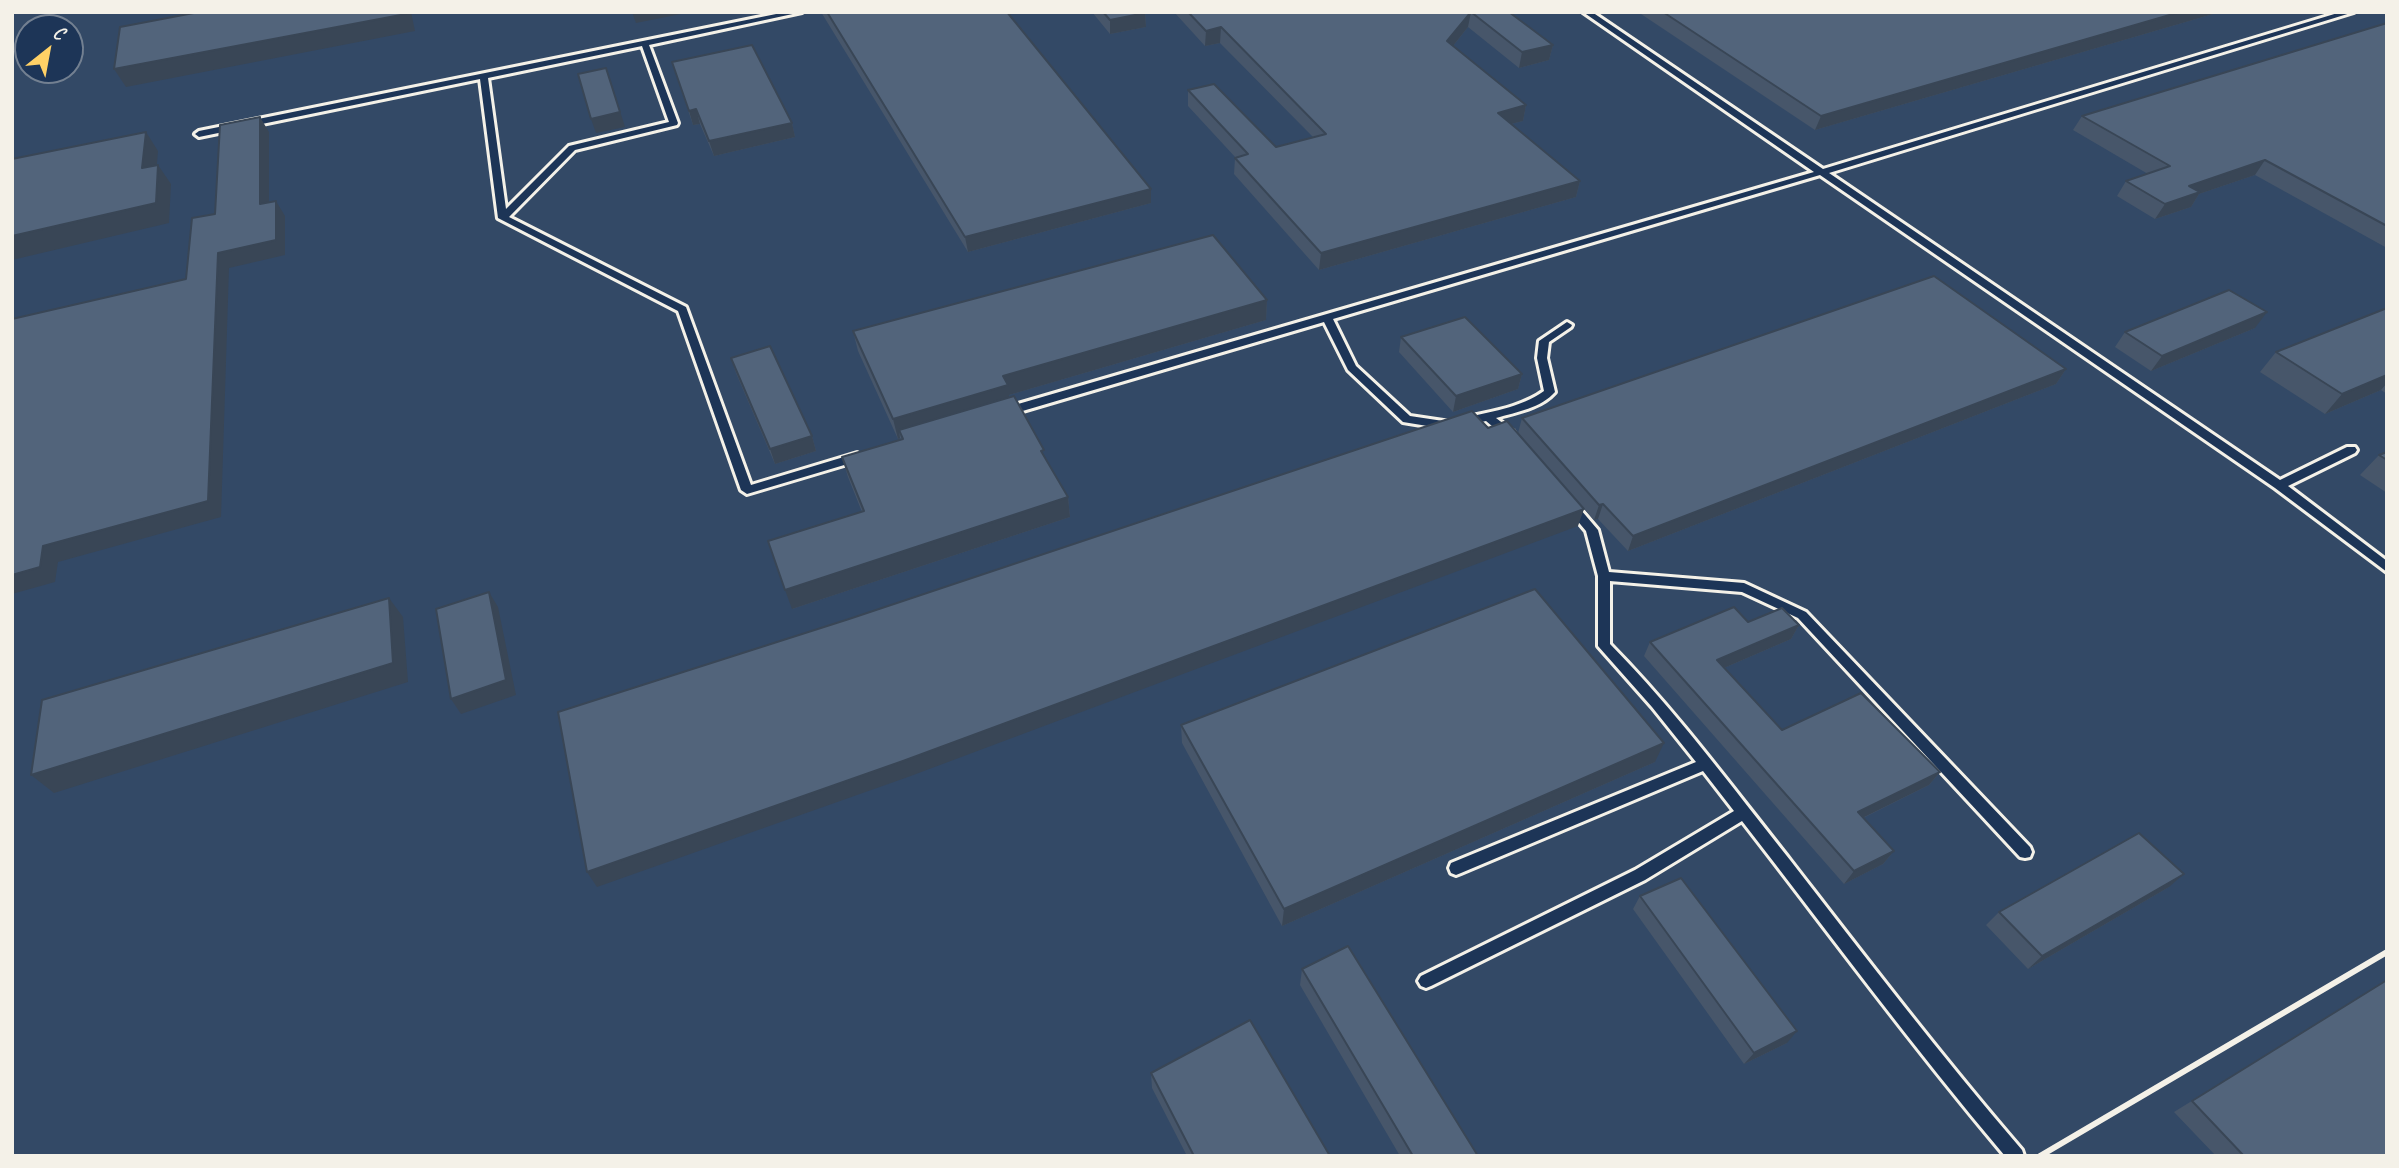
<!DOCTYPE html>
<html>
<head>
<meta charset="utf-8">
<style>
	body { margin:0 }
	#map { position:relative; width:2399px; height:1168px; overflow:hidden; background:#263d5d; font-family:Caveat,sans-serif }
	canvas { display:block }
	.frame { position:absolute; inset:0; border:14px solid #f4f1e8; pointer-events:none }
	.north { position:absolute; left:14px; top:14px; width:70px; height:70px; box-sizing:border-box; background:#1d3557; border:2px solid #738091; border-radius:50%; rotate:31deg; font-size:19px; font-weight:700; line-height:28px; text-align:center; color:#f4f1e8 }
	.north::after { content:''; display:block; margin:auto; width:24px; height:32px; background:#ffd166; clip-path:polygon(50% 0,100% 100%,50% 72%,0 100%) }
</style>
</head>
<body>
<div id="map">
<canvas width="2399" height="1168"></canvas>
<div class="frame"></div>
<div class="north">С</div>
</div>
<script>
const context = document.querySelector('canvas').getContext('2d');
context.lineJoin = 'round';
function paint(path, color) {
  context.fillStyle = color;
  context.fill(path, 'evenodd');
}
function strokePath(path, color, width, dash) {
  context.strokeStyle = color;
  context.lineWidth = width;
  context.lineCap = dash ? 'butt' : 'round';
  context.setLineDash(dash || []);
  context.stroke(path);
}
paint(new Path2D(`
	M12,12H2387V1156H12ZM28,28H70V70H28Z`), '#334966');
const lane = new Path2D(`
	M786,12H802L649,45L678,123L677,125L575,150L509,217L686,307L751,485L857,453L863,457L861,460L747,494L741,490L678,311L498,218L480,79L199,137L195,134L199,131ZM642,46L669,122L569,146L506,209L488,78Z
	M1583,12H1592L1823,169L2341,12H2354L1829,173L2280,480L2347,447H2355L2357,450L2355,453L2288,486L2387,561V572L2275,488L1820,175L1333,319L1356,366L1410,416L1450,422L1451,425L1450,428L1446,429L1403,422L1348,370L1324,322L1009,415H1001L1000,412L1001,409L1814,172Z
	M1567,322L1572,325L1571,327L1549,342L1547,358L1555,392C1541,408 1517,412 1496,418L1513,431L1515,434L1513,437H1505L1486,421L1464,426L1460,425L1459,422L1460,419C1488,412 1521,408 1544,391L1537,358L1539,341Z
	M1571,502L1575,503L1598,530L1609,572L1744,583L1806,612L2030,847L2032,852L2030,857L2025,858L2020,857L1798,618L1742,592L1610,581V644C1676,711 1732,787 1790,860C1866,958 1941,1056 2022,1150L2024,1156H2005C1913,1047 1829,933 1742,821L1645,880L1431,986L1426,988L1421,986L1418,981L1421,976L1635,870L1734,811L1703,771L1461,873L1456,875L1451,873L1449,868L1451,863L1696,762L1652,707L1598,646V576L1586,531L1565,506Z`);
strokePath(lane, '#f4f1e8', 6);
paint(lane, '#1d3557');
strokePath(new Path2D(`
	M2040,1156L2387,952`), '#f4f1e8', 6);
paint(new Path2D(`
	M821,12H1007L1151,203L968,252Z
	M1092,12H1145L1146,27L1110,34Z
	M1174,12H1509L1553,45L1549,60L1519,68L1468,27L1453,46L1526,105L1523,121L1511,124L1580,181L1576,197L1319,270L1234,174L1235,158H1236L1188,106V90L1276,147L1313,137L1220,43L1205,46Z
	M1638,12H2220L1815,130Z
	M2387,23V248L2255,175L2199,194L2191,207L2155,219L2117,196L2126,181L2148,174L2073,130L2082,116Z
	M672,62L792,123L795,137L714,156L700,124L693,125Z
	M1267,300L1266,320L1009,395L1010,398L1068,497L1070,517L792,609L862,512L848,477L842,457L901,440L900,438L898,439L858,351L853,331Z
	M2387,308V394L2381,390L2325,414L2260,372L2276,352Z
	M2255,328L2151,371L2115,347L2125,332Z
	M1401,337L1522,374L1518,389L1453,412L1399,352Z
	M731,358L812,436L816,451L775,464L736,373Z
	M2066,369L2056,384L1628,551L1598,519L1594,520L1518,433L1522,418Z
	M2387,452V493L2360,475L2379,455Z
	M1748,622L1799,625L1791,639L1724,668L1782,730L1940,772L1929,785L1863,818L1894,851L1883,864L1844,884L1644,656L1650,642Z
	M1181,725L1655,762L1282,926L1182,743Z
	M2169,887L2028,969L1986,925L1999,912Z
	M1640,896L1787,1043L1744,1064L1633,909Z
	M1302,969L1478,1156H1400L1300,985Z
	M2387,980V1156H2216L2174,1112Z
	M1151,1073L1330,1156H1187L1152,1088Z`), '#47566a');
paint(new Path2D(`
	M406,12H411L415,31L126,87L114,69Z
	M632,12H691L636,23Z
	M1471,12L1468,27L1445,56L1447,41Z
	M2180,12H2220L1815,130L1821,116Z
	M1145,13L1146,27L1110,34V20Z
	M1221,27L1220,43L1205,46L1206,31Z
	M1553,45L1549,60L1519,68L1522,52Z
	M611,82L625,127L596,133L591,119Z
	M1526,105L1523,121L1495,128L1498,113Z
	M696,109L700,124L693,125L689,111Z
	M260,117L269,132V219L260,204Z
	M792,123L795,137L714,156L709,141Z
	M146,132L158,151L155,187L142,168Z
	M2265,160L2255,175L2199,194L2191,207L2155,219L2165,204L2189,186Z
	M158,165L171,184L169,223L12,260V236Z
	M1580,181L1576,197L1319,270L1321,253Z
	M1151,189V203L968,252L965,237Z
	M276,201L285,216V255L229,268L221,517L58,562L55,582L12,594V575L43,546L218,253Z
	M1267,300L1266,320L1009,395L1011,405L899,430L900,438L898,439L893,419L1003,376Z
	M2267,312L2255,328L2151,371L2162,356Z
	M2066,369L2056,384L1628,551L1633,536Z
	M1522,374L1518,389L1453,412L1456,396Z
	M2387,375V383L2381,390L2325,414L2342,394Z
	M812,436L816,451L775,464L770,449Z
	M1068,497L1070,517L792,609L785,590Z
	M1603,504L1598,519L1594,520L1599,505Z
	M1584,509L1578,526L908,777L597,887L587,872Z
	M489,592L498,607L516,695L461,714L451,699Z
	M389,598L403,617L408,682L54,793L31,775Z
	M1799,625L1791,639L1710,674L1717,660Z
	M1664,743L1655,762L1282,926L1284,909Z
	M1940,772L1929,785L1848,825L1858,812Z
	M1894,851L1883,864L1844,884L1854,871Z
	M2184,874L2169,887L2028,969L2042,956Z
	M1797,1031L1787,1043L1744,1064L1754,1053Z`), '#394656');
const building = new Path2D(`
	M199,12H406V14L114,69L120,27Z
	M827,12H1007L1151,189L965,237Z
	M1103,12H1145V13L1110,20Z
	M1188,12H1471L1447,41L1526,105L1498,113L1580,181L1321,253L1235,158L1248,154L1188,90L1214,84L1276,147L1326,134L1221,27L1206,31Z
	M1471,12H1509L1553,45L1522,52Z
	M1663,12H2180L1821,116Z
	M2387,23V226L2265,160L2189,186L2200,192L2165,204L2126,181L2170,166L2082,116Z
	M752,45L792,123L709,141L696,109L689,111L672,62Z
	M606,68L620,112L591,119L578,74Z
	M260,117V204L276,201V240L218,253L208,501L43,546L40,567L12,575V319L186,279L192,218L215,214L220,125Z
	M146,132L142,168L158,165L156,203L12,236V159Z
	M1213,235L1267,300L1003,376L1008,385L893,419L853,331Z
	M1934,276L2066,369L1633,536L1603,504L1599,505L1522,418Z
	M2229,290L2267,312L2162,356L2125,332Z
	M2387,308V375L2342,394L2276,352Z
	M1465,317L1522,374L1456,396L1401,337Z
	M770,346L812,436L770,449L731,358Z
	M1014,396L1044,450L1041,451L1068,497L785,590L768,541L864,511L842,457L903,439L899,430Z
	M1472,411L1488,428L1507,421L1584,509L903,761L587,872L558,712L849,619Z
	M2387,452V460L2379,455Z
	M1535,589L1664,743L1284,909L1181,725Z
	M489,592L506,680L451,699L436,609Z
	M389,598L393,663L31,775L42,700Z
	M1734,607L1748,622L1782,608L1799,625L1717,660L1782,730L1861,693L1940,772L1858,812L1894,851L1854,871L1650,642Z
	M2139,833L2184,874L2042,956L1999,912Z
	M1681,878L1797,1031L1754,1053L1640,896Z
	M1348,946L1478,1156H1413L1302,969Z
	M2387,980V1156H2244L2192,1101Z
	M1250,1020L1330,1156H1194L1151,1073Z`);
paint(building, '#52647b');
strokePath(building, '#394656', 2);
</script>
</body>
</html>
